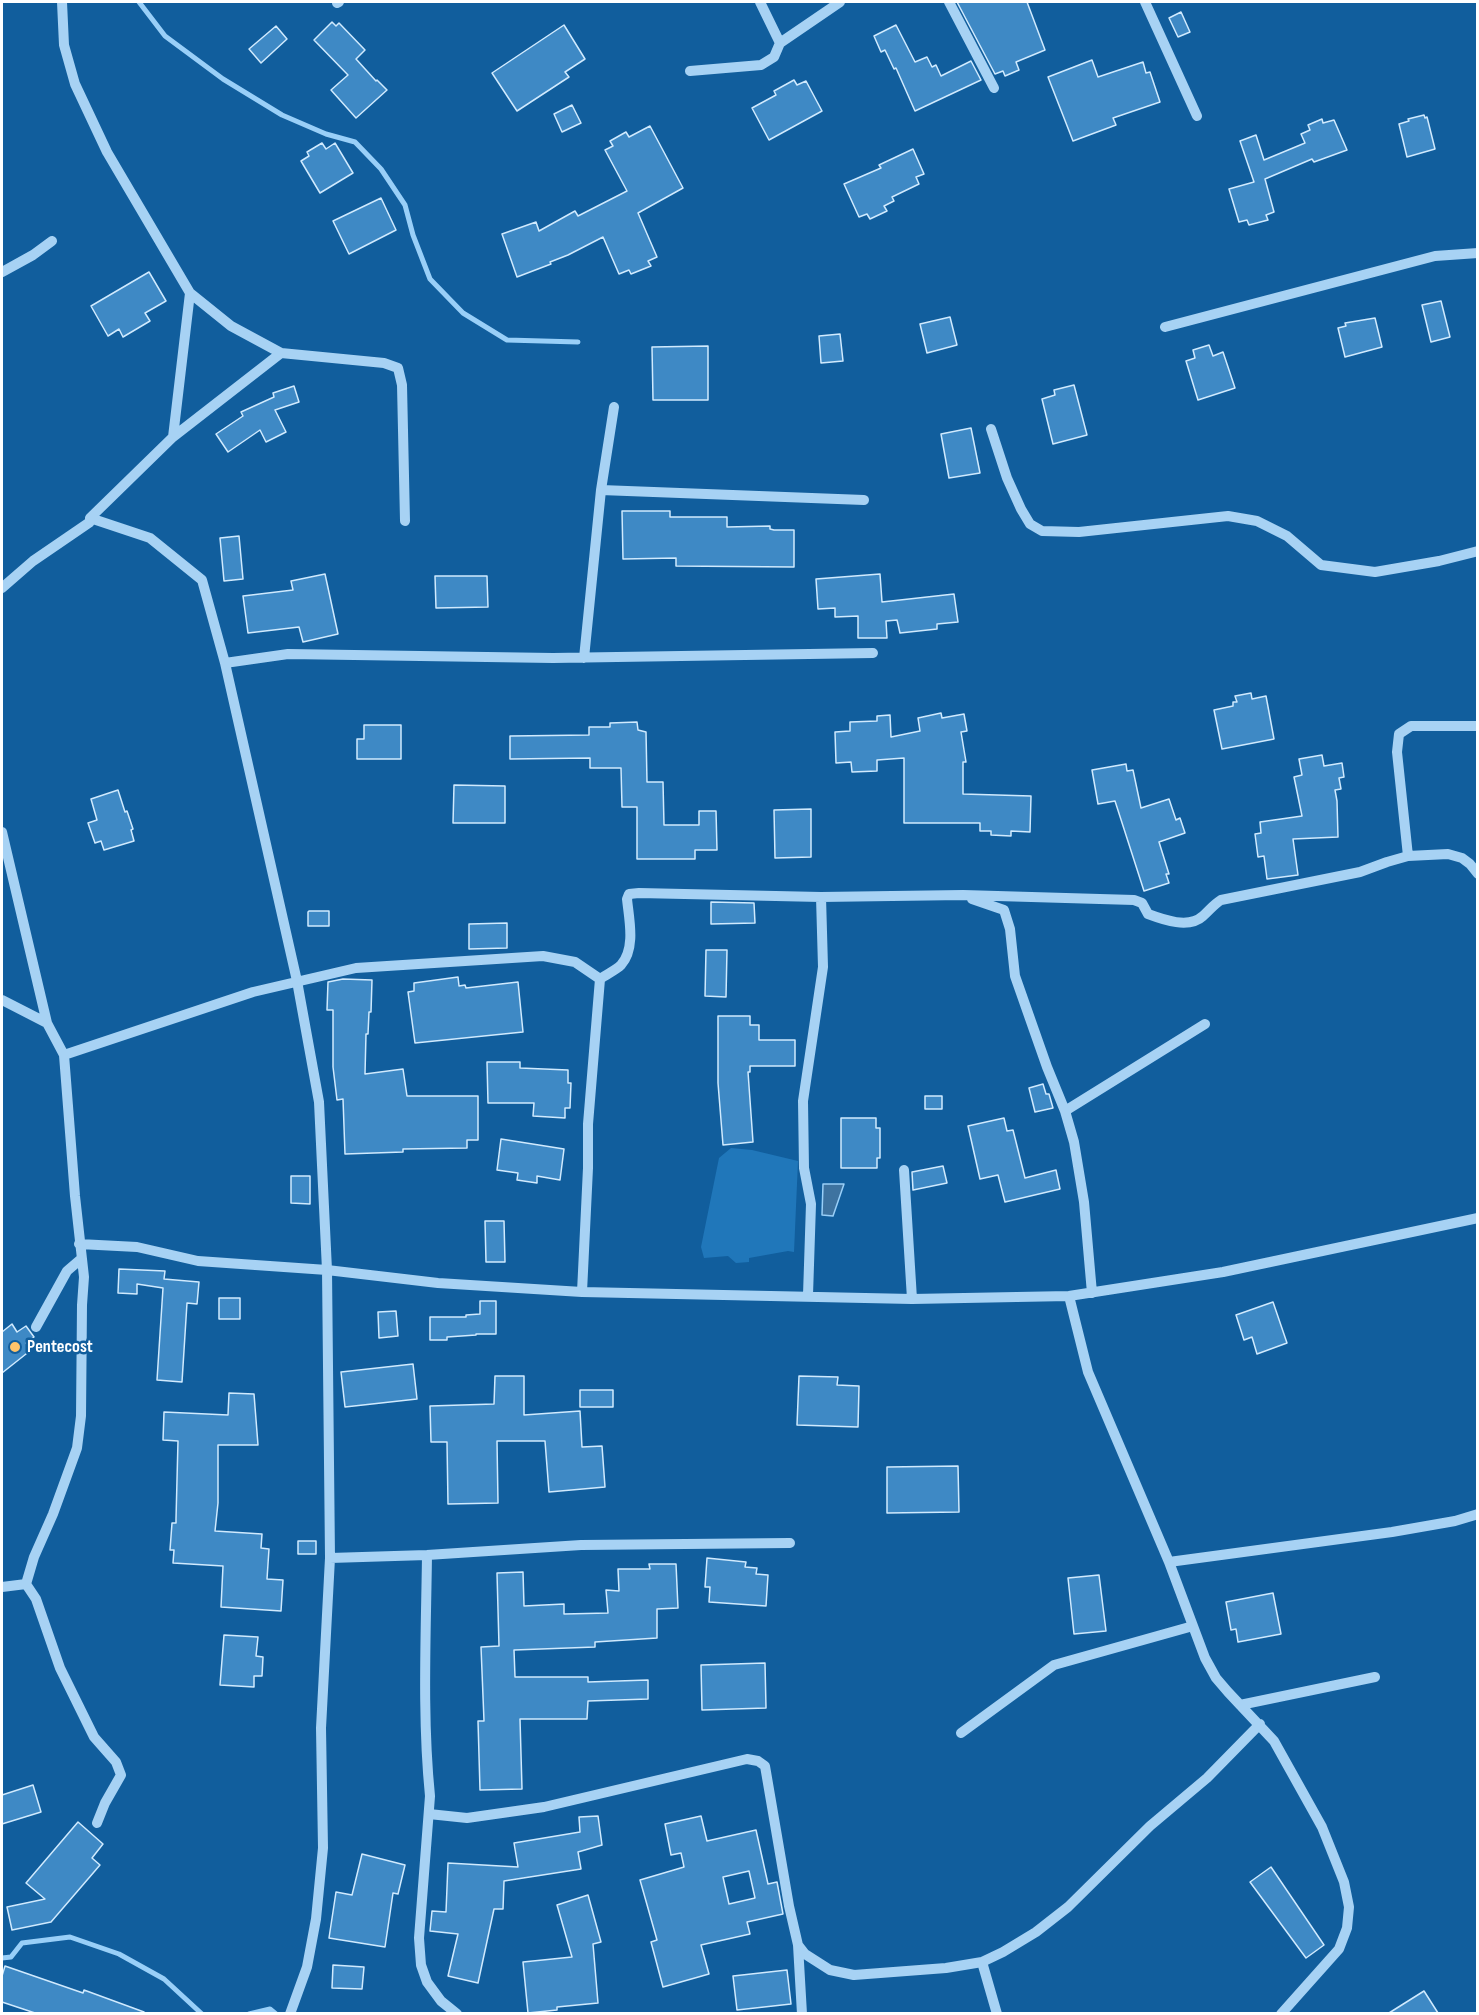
<!DOCTYPE html>
<html>
<head>
<meta charset="utf-8">
<style>
	body { margin:0 }
	#map { position:relative; width:1479px; height:2015px; overflow:hidden; background:#115e9d; font-family:"Sofia Sans Condensed",sans-serif }
	canvas { display:block }
	.frame { position:absolute; inset:0; border:3px solid #fff; pointer-events:none }
</style>
</head>
<body>
<div id="map">
<canvas width="1479" height="2015"></canvas>
<div class="frame"></div>
</div>
<script>
const context = document.querySelector('canvas').getContext('2d');
context.lineJoin = 'round';
function paint(path, color) {
  context.fillStyle = color;
  context.fill(path, 'evenodd');
}
function strokePath(path, color, width, dash) {
  context.strokeStyle = color;
  context.lineWidth = width;
  context.lineCap = dash ? 'butt' : 'round';
  context.setLineDash(dash || []);
  context.stroke(path);
}
function label(font, color, halo, rows, align = 'center') {
  context.font = font + ' "Sofia Sans Condensed",sans-serif';
  context.lineWidth = 5;
  context.setLineDash([]);
  context.textBaseline = 'middle';
  context.strokeStyle = halo;
  context.fillStyle = color;
  for (const [text, x, y, turn = 0] of rows) {
    context.save();
    context.translate(x, y);
    context.rotate((+turn || 0) * Math.PI / 180);
    context.textAlign = isNaN(turn) ? turn : align;
    if (halo) context.strokeText(text, 0, 0);
    context.fillText(text, 0, 0);
    context.restore();
  }
}
paint(new Path2D(`
	M731,1148L752,1150L798,1161L794,1252L788,1251L749,1258V1262L736,1263L728,1256L704,1258L701,1247L719,1158Z`), '#2077ba');
const water = new Path2D(`
	M823,1184H844L833,1216L822,1215Z`);
paint(water, '#3e73a0');
strokePath(water, '#99cff8', 1.5);
strokePath(new Path2D(`
	M139,2L165,36L223,79L282,115L326,134L355,142L381,169L405,205L413,235L430,279L463,313L507,340L578,342
	M2,1958L11,1957L22,1943L70,1937L119,1954L164,1979L202,2014
	M249,2014L270,2009L276,2014`), '#99cff8', 5);
const building = new Path2D(`
	M957,2H1027L1045,50L1016,62L1019,70L1005,76L1003,71L995,74Z
	M1181,12L1190,32L1178,37L1169,18Z
	M332,22L336,26L339,23L365,50L356,59L376,81L377,80L387,90L356,118L331,90L348,75L314,40Z
	M564,25L585,59L565,72L569,77L517,111L492,73Z
	M896,25L915,62L927,57L932,67L936,65L941,76L971,61L981,80L915,111L896,68L894,69L885,50L881,52L874,36Z
	M276,26L287,39L261,63L249,49Z
	M1092,60L1098,77L1143,62L1146,73L1150,72L1160,102L1113,118L1116,125L1073,141L1048,77Z
	M794,80L797,85L806,81L822,111L769,140L752,108L776,95L774,91Z
	M572,105L581,123L562,132L554,114Z
	M1424,115L1425,118L1427,117L1435,149L1407,157L1399,124L1409,121L1408,119Z
	M1322,119L1323,123L1334,120L1347,150L1314,162L1312,159L1265,179L1274,212L1266,215L1268,220L1249,225L1247,220L1239,222L1229,189L1254,182L1240,141L1256,135L1264,160L1305,143L1301,134L1310,130L1308,125Z
	M650,126L683,188L638,213L657,257L648,261L651,266L631,274L629,270L619,274L603,237L568,255L550,262L551,264L517,277L502,234L536,222L539,231L575,211L578,216L627,191L605,150L613,146L610,141L626,132L629,137Z
	M322,143L326,149L335,143L353,173L320,193L301,161L309,156L307,152Z
	M913,149L924,174L916,177L919,184L892,197L894,201L884,206L887,211L870,219L867,214L859,217L844,184L881,168L879,165Z
	M381,198L396,230L349,254L333,221Z
	M149,272L166,301L145,313L150,321L123,337L119,329L108,336L91,306Z
	M1441,301L1450,337L1431,342L1422,305Z
	M950,317L957,345L927,353L920,324Z
	M1375,318L1382,347L1345,357L1338,328L1346,326L1345,323Z
	M840,334L843,361L821,363L819,336Z
	M1209,345L1213,356L1223,352L1235,388L1198,400L1186,361L1195,358L1193,350Z
	M708,346V400H653L652,347Z
	M1074,385L1087,435L1053,444L1042,399L1055,395L1054,390Z
	M294,386L299,402L275,410L286,432L266,442L260,430L228,452L216,434L243,416L241,412L274,397L273,393Z
	M971,428L980,473L949,478L941,434Z
	M622,511H670V517H727V527L770,526V529L774,530H794V567L676,566V558L623,559Z
	M239,536L243,579L224,581L220,538Z
	M325,574L338,634L303,642L299,627L248,633L243,596L293,590L291,581Z
	M880,574L882,602L954,594L958,622L937,624V629L900,633L897,620L886,621L887,638H858V616L835,617V608L818,609L816,579Z
	M435,576H487L488,607L436,608Z
	M1251,693L1252,699L1266,696L1274,739L1222,749L1214,710L1233,706V702H1237L1235,696Z
	M941,713L942,718L964,714L967,731L961,732L966,762H963V794L1031,796L1030,832L1011,831V836L991,835V831H980V823H904V758L877,760V771L852,772L851,762L836,763L835,732L850,731V722L877,721V716L890,715L891,737L920,731L918,718Z
	M637,722L638,730L646,732L647,782H663L664,825H699V811H716L717,850H695V859H637V807H622L621,768H590V758L510,759V736L589,735V727H610V723Z
	M364,725H401V759H357V739H364Z
	M1322,755L1324,766L1342,763L1344,777L1339,778L1341,789L1335,790L1337,801L1338,837L1293,839L1298,875L1267,879L1264,856L1258,857L1255,834L1261,833L1260,822L1302,816L1294,777L1302,775L1299,759Z
	M1126,764L1127,771L1133,770L1141,808L1169,799L1176,820L1180,818L1185,833L1159,842L1169,874H1166L1169,883L1144,891L1115,801L1098,804L1092,770Z
	M454,785L505,786V823H453Z
	M118,790L125,812L127,811L133,829L131,830L134,841L104,850L101,841L95,843L88,823L97,820L91,799Z
	M811,809V857L775,858L774,810Z
	M711,902L754,903L755,923L711,924Z
	M309,911H329V926H308V912Z
	M507,923V948L469,949V924Z
	M706,950H727L726,997L705,996Z
	M458,977L459,986L465,985L466,988L518,982L523,1032L415,1043L408,992L414,991V983Z
	M343,979L372,980L371,1012H369L368,1034H366L365,1074L403,1069L407,1096H478V1140H467V1148L403,1149V1152L345,1154L343,1099L337,1100L333,1067V1010H327L328,982Z
	M718,1016H750V1025H759V1040H795V1066H750V1072H748L753,1142L723,1145L718,1083Z
	M487,1062H520V1068L568,1070V1083H571L570,1108H565V1118L533,1116L534,1103H488Z
	M1043,1084L1046,1094H1049L1053,1108L1035,1112L1029,1088Z
	M925,1096H942V1109H925Z
	M841,1118H876V1128H880V1158H877V1168H841Z
	M1004,1118L1007,1131L1013,1130L1025,1178L1056,1170L1060,1189L1005,1202L998,1175L980,1179L968,1126Z
	M501,1139L564,1149L560,1180L537,1176V1183L517,1180L518,1173L497,1170Z
	M943,1166L947,1183L913,1190L912,1172Z
	M291,1176H310V1204L291,1203Z
	M485,1221H504L505,1262H486Z
	M119,1269L165,1271L164,1279L199,1282L197,1304L187,1303L182,1382L157,1380L163,1288L137,1284V1294L118,1293Z
	M219,1298H240V1319H219Z
	M480,1301H496V1334H476V1335L447,1337V1340H430V1317H466V1315L480,1314Z
	M1273,1302L1287,1343L1257,1354L1252,1337L1244,1340L1236,1315Z
	M396,1311L398,1336L379,1338L378,1312Z
	M12,1324L17,1332L26,1326L34,1337L26,1343L31,1350L2,1373V1332Z
	M413,1364L417,1399L345,1407L341,1372Z
	M495,1376H524V1415L580,1411L582,1447L602,1446L605,1487L549,1492L545,1441H497L498,1503L448,1504L447,1442H431L430,1406L494,1404Z
	M799,1376L838,1377L837,1385L859,1386L858,1427L797,1425Z
	M580,1390H613V1407H580Z
	M229,1393L254,1394L258,1445H218V1503L215,1531L262,1534L261,1548L269,1549L267,1579L283,1580L281,1611L221,1607L223,1566L173,1563L174,1550H170L172,1523H176V1519L178,1441L163,1440L164,1412L228,1415Z
	M958,1466L959,1512L887,1513V1467Z
	M298,1541H316V1554H298Z
	M707,1558L746,1562L745,1567L757,1568L756,1574L768,1575L766,1606L709,1602L710,1587H705Z
	M649,1564H676L678,1608L657,1609V1638L595,1642V1647L514,1650L515,1677H588V1682L648,1680V1699L588,1701L587,1719H520L522,1789L480,1790L478,1721H484L481,1647L499,1646L497,1573L523,1572L524,1606L564,1604V1614L608,1613L606,1590L619,1591L618,1569H650Z
	M1099,1575L1106,1631L1074,1634L1068,1578Z
	M1273,1593L1281,1634L1238,1642L1236,1629L1231,1630L1226,1602Z
	M224,1635L258,1637L256,1656L263,1657L262,1676H254V1687L220,1685Z
	M765,1663L766,1708L702,1710L701,1665Z
	M33,1785L41,1812L2,1824V1795Z
	M598,1816L602,1845L578,1852L581,1869L504,1881L503,1909H494L478,1983L448,1976L458,1934L430,1931L432,1911L446,1912L448,1863L518,1867L514,1843L580,1832L579,1817Z
	M701,1816L707,1841L756,1830L768,1884L777,1882L783,1914L747,1922L750,1934L701,1945L709,1974L663,1987L651,1942L657,1940L640,1880L684,1867L681,1853L671,1855L665,1824ZM749,1871L755,1898L729,1904L723,1877Z
	M78,1822L103,1844L92,1858L100,1865L51,1922L12,1930L7,1907L45,1899L26,1883Z
	M362,1854L405,1865L398,1894L393,1893L385,1947L329,1938L336,1892L352,1895Z
	M1271,1867L1324,1945L1306,1958L1250,1882Z
	M588,1895L601,1942L593,1944L598,2003L557,2007V2010L528,2013L523,1962L572,1957L557,1905Z
	M333,1965L364,1967L362,1989L332,1988Z
	M5,1966L83,1993L84,1990L144,2012L143,2013H35L2,2002V1976Z
	M787,1970L791,2004L737,2010L733,1976Z
	M1424,1991L1438,2013H1389Z`);
paint(building, '#3e89c5');
strokePath(building, '#d0eafe', 1.5);
strokePath(new Path2D(`
	M760,2L780,43
	M949,2L994,88
	M1145,2L1197,116
	M337,3L339,2
	M690,71L761,65L774,57L780,43L840,2
	M2,272L33,255L52,241
	M190,293L231,326L281,353
	M1165,327L1435,256L1478,253
	M991,429L1007,478L1021,509L1030,524L1042,531L1079,532L1228,516L1257,521L1287,536L1321,565L1375,572L1439,561L1478,551
	M173,437L281,353L384,363L398,368L402,385L405,521
	M601,490L864,500
	M90,518L150,538L202,580L225,663L297,981L319,1102L327,1270L330,1558L321,1728L323,1848L316,1919L307,1967L290,2014
	M2,588L33,561L90,522V518L173,437L190,293L107,152L75,84L64,45L62,2
	M584,658L601,490L614,407
	M225,663L288,654L553,658L873,653
	M2,832L47,1023
	M1408,856L1397,752L1399,734L1411,726H1478
	M972,899L1004,910L1010,929L1015,976L1047,1067L1065,1111L1074,1142L1084,1202L1092,1293
	M2,1000L47,1023L64,1055L75,1196L84,1277L82,1305L81,1416L77,1448L53,1514L34,1557L26,1584L2,1587
	M64,1055L253,992L356,968L543,956L575,962L600,979
	M1065,1111L1205,1024
	M904,1170L912,1299
	M79,1244L137,1247L198,1261L327,1270L438,1283L582,1292L912,1299L1069,1296L1223,1272L1478,1218
	M582,1292L588,1168V1124L600,979C607,974 616,970 621,965C636,948 629,919 627,899L629,894L639,893L821,897L963,895L1134,900L1142,903L1148,914C1164,920 1189,929 1203,916C1210,910 1213,905 1221,900L1360,872L1387,862L1408,856L1448,854L1462,858L1470,864L1478,874
	M808,1295L811,1204L804,1168L803,1101L823,967L821,897
	M1069,1296L1088,1372L1169,1562L1205,1658L1216,1678L1228,1692L1274,1741L1322,1827L1344,1882L1349,1907L1347,1928L1339,1949L1281,2014
	M36,1327L67,1271L81,1259
	M427,1555C426,1635 422,1716 430,1796L419,1938L421,1965L427,1982L441,2001L457,2014
	M330,1558L427,1555L581,1545L790,1543
	M1169,1562L1392,1532L1455,1521L1478,1514
	M26,1584L36,1599L60,1668L94,1737L116,1762L121,1775L105,1803L97,1823
	M1240,1705L1375,1677
	M961,1733L1054,1665L1193,1626
	M429,1814L467,1818L544,1807L747,1759L758,1761L765,1766L789,1906L798,1945L805,1954L830,1970L854,1975L946,1968L982,1962L1003,1952L1036,1932L1068,1907L1150,1826L1207,1778L1260,1724
	M798,1945L802,2014
	M982,1962L997,2014`), '#a7d2f4', 10);
for (const [x, y, r, color] of [
	[15,1347,6,"#ffc46a"]
]) {
  const dot = new Path2D();
  dot.arc(x, y, r, 0, 2 * Math.PI);
  context.fillStyle = color;
  context.fill(dot);
  strokePath(dot, '#115e9d', 2);
}
label('bold 18px', '#fff', '#115e9d', [
	["Pentecost",27,1347]
], 'left');
</script>
</body>
</html>
